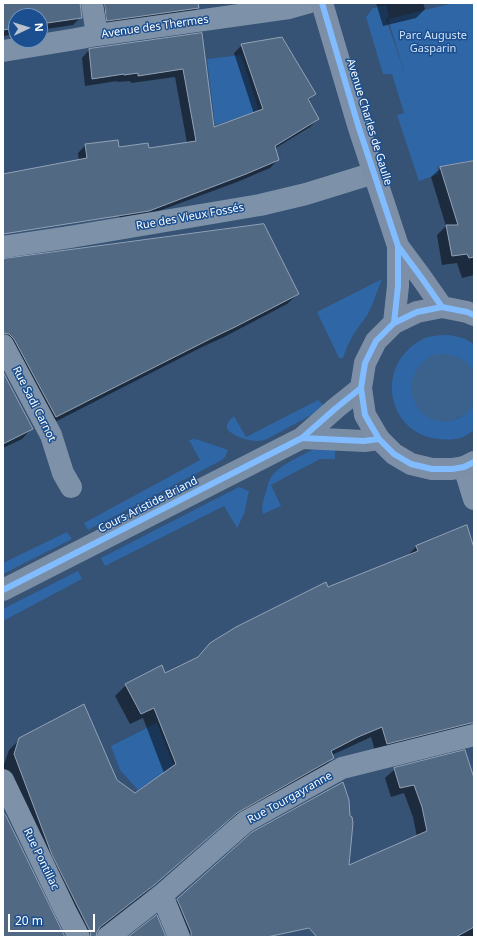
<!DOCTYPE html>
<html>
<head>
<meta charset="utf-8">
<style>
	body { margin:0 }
	#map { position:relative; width:477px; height:940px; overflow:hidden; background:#365274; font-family:"Noto Sans",sans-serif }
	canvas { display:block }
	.frame { position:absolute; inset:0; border:4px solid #fff; pointer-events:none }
	.north { position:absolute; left:8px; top:8px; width:40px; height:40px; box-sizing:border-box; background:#1b4f8f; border:1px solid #7695bc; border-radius:50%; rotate:86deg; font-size:11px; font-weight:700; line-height:16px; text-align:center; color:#fff }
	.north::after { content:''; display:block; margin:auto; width:14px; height:18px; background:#b9c2ce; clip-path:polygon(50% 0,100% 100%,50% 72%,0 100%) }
	.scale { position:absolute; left:8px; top:914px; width:87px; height:18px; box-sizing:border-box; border:2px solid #fff; border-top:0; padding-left:5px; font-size:12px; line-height:14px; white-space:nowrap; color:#fff; -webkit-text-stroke:3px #1b4f8f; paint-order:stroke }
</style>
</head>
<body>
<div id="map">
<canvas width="477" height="940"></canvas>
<div class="frame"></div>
<div class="north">N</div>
<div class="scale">20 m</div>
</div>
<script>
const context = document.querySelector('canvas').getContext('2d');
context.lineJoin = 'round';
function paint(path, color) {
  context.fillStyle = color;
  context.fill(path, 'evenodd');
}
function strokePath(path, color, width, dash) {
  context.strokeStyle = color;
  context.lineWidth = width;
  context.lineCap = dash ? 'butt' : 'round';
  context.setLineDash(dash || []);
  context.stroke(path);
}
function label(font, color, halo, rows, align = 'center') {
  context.font = font + ' "Noto Sans",sans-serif';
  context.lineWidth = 3;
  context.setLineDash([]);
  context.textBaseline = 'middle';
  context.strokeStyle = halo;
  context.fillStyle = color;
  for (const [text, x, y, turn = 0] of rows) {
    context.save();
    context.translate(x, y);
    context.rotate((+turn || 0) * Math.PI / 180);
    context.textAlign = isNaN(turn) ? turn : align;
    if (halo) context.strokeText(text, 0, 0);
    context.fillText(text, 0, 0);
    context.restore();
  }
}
paint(new Path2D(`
	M454,3H474V160L437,167L439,174L419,181L397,115L404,113L392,74H383L366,17L373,8L386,5L389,17L386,19L405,74L388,19Z
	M241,55L259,111L215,125L207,59Z
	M382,279L372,305L368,314L353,335L347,347L343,358H339L317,312Z
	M449,335L463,338L474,344V372L472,368L425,415C442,425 464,423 474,403V430C471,432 467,435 463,437C456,440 447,440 439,439C399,436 379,391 401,358C409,347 420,338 433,336C438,335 444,335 449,335Z
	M318,400L326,407L267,439C264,440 260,441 257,441C248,441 232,436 227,429C226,422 230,420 234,416L246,437Z
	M193,439L199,440L228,450L225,457L222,460L88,530L84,523L200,460L189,440Z
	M319,447L335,449V459H320L271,485L281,506L263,514C261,507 263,502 265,495C267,489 268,482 271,477C280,464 305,454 319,447Z
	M239,487L249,491L244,514L237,528L224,506L105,566L101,558Z
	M67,532L72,539L3,574V563Z
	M78,571L82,579L3,621V609Z
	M157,723L174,766L138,790L120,770L111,746Z`), '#2f66a5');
paint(new Path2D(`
	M438,354C452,354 467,358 474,372C474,378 476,401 473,406C470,412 463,416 456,419C426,432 398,394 418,368C421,364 424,360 429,357C432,356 435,355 438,354Z`), '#3b618d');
paint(new Path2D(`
	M3,3H79L81,17L73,25L40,30V16H16V34L3,36Z
	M94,3H197L198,8L190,16L100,28Z
	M376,3H423L425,9L416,18L383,26Z
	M201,34L213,129L254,114L234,53L242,45L315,94L308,101L318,119L310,127L274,149L278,160L270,168L237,182L140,218L121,222L117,209L3,229V174L79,161L78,153L86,145L118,148L148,149L187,143L175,77L131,83L130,81L117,82V81L85,86L82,58L89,50Z
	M474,162V275L462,278L457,263L442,265L437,235L446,226L431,177L441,168Z
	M3,263L298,294L287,304L224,337L200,348L45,427L3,348Z
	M3,374L32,428L22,439L3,448Z
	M467,526L474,550V730L376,754L371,737L332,755L333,758L322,769L225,823L142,896L96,932L93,937H77L3,785V767L9,750L20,739L116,781L135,794L164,773L143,718L130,724L115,696L126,685L165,674L196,659L211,644L327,588L406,557L416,547Z
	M395,769L474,782V937H342L345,910L252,937H179L168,909L178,899L348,867L417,837L413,817L404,793L391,797L385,778Z`), '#0007');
const building = new Path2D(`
	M3,3H80L82,18L40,24V16H16V28L3,30Z
	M105,3H198L199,8L107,21Z
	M202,33L214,127L263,109L241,44L282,37L316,94L308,99L319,119L275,146L279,160L246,174L149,211L3,234V174L87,158L85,144L118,140L119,147L148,143L149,148L196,141L183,69L138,76V73L124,75V74L92,79L89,49Z
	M474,161V257L469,258L467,254L452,256L446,225H458L440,167Z
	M264,224L299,294L235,327L212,338L56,417L14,339L9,334L3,333V259Z
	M3,372L33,429L3,444Z
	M467,525L474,548V723H471L387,744L382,727L358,737L331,751L334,758L237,813L154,885L100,927L97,932L96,937H91L90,931L52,855L14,754L19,738L84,704L117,780L135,793L176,764L154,708L141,714L125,684L162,665L165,673L198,657L210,643L236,627L326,582L328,587L418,551L416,546Z
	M465,750L474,778V927L456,937H317L309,928L267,937H191V932L177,899L252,832L343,782L349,800L350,816L352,817L353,823L349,865L427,831L422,807L414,785L400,788L394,768Z
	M3,812L6,816L65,937H3Z
	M157,915L166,937H128Z`);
paint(building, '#526984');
strokePath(building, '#92a2b6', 1);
strokePath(new Path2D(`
	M92,3L97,35
	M3,51L76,39L97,35L289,8L307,3
	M3,247L70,237L260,205L306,194L374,173
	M3,345L51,435L63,473L71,487
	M464,467L474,499
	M3,780L65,910L79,937
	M162,895L179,937
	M108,937L162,895L245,822L342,768L474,735`), '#7d92a8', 22);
strokePath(new Path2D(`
	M302,438L364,441L379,439
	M3,590L302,438L336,408L361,388`), '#798da4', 22);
strokePath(new Path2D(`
	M322,3L358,125L398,246V286L394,323
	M398,246L421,277L442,307
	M474,315L467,312L442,307L417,312L394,323L376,341L365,363L361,388L365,415L379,439L394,454L411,464L432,469H452L464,467L474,462`), '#7d8ea7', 22);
strokePath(new Path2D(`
	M322,3L358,125L398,246V286L394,323
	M398,246L421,277L442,307
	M474,315L467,312L442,307L417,312L394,323L376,341L365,363L361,388L365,415L379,439L394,454L411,464L432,469H452L464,467L474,462
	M302,438L364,441L379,439
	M3,590L302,438L336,408L361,388`), '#80bcff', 6);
label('11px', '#fff', '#1b4f8f', [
	["Avenue des Thermes",155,27,-8],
	["Avenue Charles de Gaulle",369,122,73],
	["Rue des Vieux Fossés",190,217,-10],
	["Rue Sadi Carnot",34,404,63],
	["Cours Aristide Briand",148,505,-27],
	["Rue Tourgayranne",290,798,-29],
	["Rue Pontillac",41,859,64]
]);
label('11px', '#cfe3fa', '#1b4f8f', [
	["Parc Auguste",433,36],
	["Gasparin",433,49]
]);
</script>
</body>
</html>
